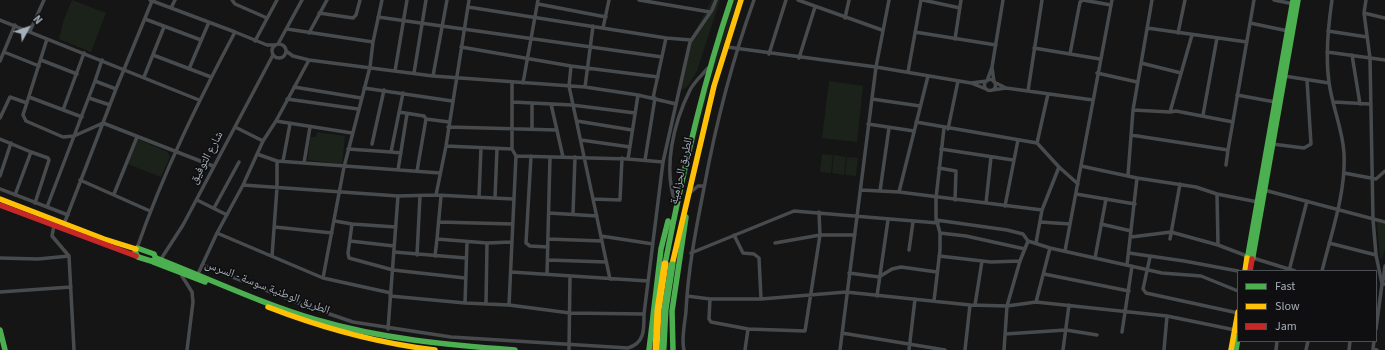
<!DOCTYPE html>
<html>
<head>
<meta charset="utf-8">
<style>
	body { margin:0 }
	#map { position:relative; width:1385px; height:350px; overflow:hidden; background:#151515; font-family:"Source Sans 3",sans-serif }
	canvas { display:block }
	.legend { position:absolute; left:1237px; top:270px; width:140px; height:72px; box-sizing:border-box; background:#0f0f11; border:1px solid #4b4f53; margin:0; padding:5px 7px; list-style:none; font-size:12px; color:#a4aeb7 }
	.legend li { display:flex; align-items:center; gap:8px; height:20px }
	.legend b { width:20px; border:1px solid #4b4f53 }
	.north { position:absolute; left:8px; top:8px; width:40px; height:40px; -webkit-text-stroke:3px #0f0f11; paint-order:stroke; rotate:50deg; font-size:11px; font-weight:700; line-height:16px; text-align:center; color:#a4aeb7 }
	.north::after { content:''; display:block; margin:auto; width:14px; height:18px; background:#a4aeb7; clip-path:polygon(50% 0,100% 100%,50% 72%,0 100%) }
</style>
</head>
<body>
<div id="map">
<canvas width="1385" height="350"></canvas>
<ul class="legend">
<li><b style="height:5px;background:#4caf50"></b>Fast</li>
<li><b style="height:5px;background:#ffc107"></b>Slow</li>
<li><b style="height:5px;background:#c62828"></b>Jam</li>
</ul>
<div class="north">N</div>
</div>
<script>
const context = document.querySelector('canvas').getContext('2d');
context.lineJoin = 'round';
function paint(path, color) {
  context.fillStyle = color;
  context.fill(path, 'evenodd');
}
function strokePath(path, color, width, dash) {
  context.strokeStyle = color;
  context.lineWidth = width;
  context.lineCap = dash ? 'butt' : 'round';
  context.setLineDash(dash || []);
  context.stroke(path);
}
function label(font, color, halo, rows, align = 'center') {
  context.font = font + ' "Source Sans 3","Noto Naskh Arabic",sans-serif';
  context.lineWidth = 3.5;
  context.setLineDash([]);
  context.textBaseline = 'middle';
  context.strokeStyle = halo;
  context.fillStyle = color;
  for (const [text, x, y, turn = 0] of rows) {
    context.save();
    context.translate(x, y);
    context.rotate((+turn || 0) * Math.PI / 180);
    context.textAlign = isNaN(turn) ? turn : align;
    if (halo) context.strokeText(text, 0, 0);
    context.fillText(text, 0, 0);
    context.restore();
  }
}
paint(new Path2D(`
	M72,0L106,13L91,52L59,39L64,19Z
	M712,0H720L697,71L688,86L678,92L690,40Z
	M734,0H738L710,85L683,189L706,84Z
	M829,81L863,86L857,142L822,138Z
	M317,132L345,136L342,164L308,160L310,137H316Z
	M138,139L168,152L170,157L161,177L128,164Z
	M822,154L833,155L831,173L820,172Z
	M834,155L846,157L844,175L832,173Z
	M847,157L858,158L856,176L845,175Z
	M1377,222L1385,224V249L1382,259L1380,257Z`), '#1b221a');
strokePath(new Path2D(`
	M150,0L235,32
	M232,0L235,4L267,18
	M639,0L710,12
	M798,0L882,30
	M923,0L960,8
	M1274,0L1294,4
	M538,4L606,17
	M468,7L666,38L691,40
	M171,8L175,0
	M319,13L353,18L356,15L360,0
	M1364,13L1366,0
	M378,17L662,57
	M845,18L849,0
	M145,19L201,40
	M0,20L199,100
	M1250,23L1288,31
	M603,28L609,0
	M1147,28L1247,42
	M287,29L373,42
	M30,31L44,0
	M1328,31L1367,37
	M915,32L996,45
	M309,33L327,0
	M1178,33L1185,0
	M47,39L23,115L26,121L63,137L74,136L103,123L213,166
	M955,39L961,0
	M255,41L277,0
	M272 51a7 7 0 1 1 14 0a7 7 0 1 1-14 0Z
	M278,44L302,0
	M461,47L571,66L658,77
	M727,47L876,67L971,83
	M1034,48L1100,59
	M286,51L293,56L309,60L433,76L585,87L638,95L676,104
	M4,52L39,66
	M1327,52L1385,60
	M769,54L786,0
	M1070,54L1080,2L1083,0L1111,5
	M153,55L211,77
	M1352,55L1360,104
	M799,58L815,7
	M41,60L77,74
	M0,61L15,25
	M1141,63L1181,73
	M571,66L569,86L610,279
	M992,67L1003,0
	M189,69L209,22
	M395,71L407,0
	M908,72L921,0
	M414,73L426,0
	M1097,73L1137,82
	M433,76L447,0
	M1284,76L1329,83
	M144,77L164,27
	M984.5 85a5.5 5.5 0 1 1 11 0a5.5 5.5 0 1 1-11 0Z
	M95,81L102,60
	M523,83L538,0
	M294,87L361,98
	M585,87L593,26
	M364,88L452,101
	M1006,88L1093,100
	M986,89L971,83L987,81L992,67L994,82L1006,88L992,90
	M1028,91L1042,0
	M1237,95L1275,102
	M29,97L82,117
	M89,98L110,105
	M653,98L666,38
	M287,99L358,109
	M872,99L920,106
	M512,102L572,105L635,113
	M1334,102L1370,104
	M551,104L563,157
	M63,110L84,53
	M1133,110L1170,112L1176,111L1233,122
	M399,112L424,116L426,119L417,171
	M1170,112L1192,35
	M1203,115L1217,38
	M0,118L10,97L27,103
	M426,119L449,122
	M276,121L352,133
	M577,121L632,130
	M916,122L1037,143L1059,167L1078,184
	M868,124L914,131
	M235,127L263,141
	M448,127L557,130
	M532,129V103
	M948,129L958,81
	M1131,135L1228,150L1226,165
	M0,139L31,152L15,195
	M581,140L630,147
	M1037,143L1048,94
	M372,144L384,90
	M1272,144L1304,148L1311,144L1307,80
	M446,146L512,149
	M348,149L391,152
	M941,149L1013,160
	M1228,150L1254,0
	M31,152L48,158L49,160L35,203
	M401,153L391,152L403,93
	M257,154L277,161L440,173
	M516,156L628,159L663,162
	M531,156L526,243L530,246L548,247
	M628,159L638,95
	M645,160L655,98
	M283,161L290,124
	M304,163L310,127
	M1081,166L1137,178L1196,187L1217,194L1258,202
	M939,168L956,171L955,200
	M398,170L407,114
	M1344,173L1376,179L1385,171
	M1128,175L1133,110L1152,0
	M0,176L11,143
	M80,180L150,211
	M243,185L398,196L436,195L513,199
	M0,189L68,215
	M861,190L899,192L1042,210L1036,243
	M1264,190L1385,222
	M880,191L889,128
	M691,192L698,186H704
	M899,192L928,76
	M114,194L137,137
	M1076,194L1135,204
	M1217,194L1218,245
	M436,195L446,146L469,0
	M479,197L481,148
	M495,198L497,149
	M593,199L620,200L622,158
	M197,200L227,215
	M986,203L991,157
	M676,204C662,169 674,122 690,90C694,82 702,75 708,68
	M1005,206L1018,140
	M47,207L95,81L116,89
	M214,208L239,162
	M1042,210L1059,167
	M549,213L597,216
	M573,214L575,157
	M936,220L1007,230L1023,234L1028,241L1050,248L1162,273L1201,276L1238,291
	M335,221L352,224
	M439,222L512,224
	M1040,222L1070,224
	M64,224L116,89L152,1
	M1101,224L1131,231
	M54,225L52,236L69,256L74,350
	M275,227L332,233
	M396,227L352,224L348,253L349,258L393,270L465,278
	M217,233L323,278L391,293
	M940,233L966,236L1025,249
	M734,235L743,253L754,254L759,258L761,299
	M601,236L653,244
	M1131,237L1171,232L1218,245L1247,256
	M437,239L441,196
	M548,239L602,241
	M1170,239L1180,184
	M350,241L394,246
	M775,243L820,235L819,212
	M1329,243L1376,255
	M137,248C164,171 197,104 235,32L267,45H275
	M909,250L913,222
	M1065,251L1112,0
	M394,252L466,258
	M691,253L794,211L938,223
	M1129,253L1184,261L1238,271
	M417,255L420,196
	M272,256L277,188V161
	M435,256L437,239L487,243L511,242
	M939,256L991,262L1020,261
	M1150,257L1143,289L1146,293L1238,313
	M0,258L38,259L69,256
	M1095,258L1106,199
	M1253,258L1295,271
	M161,259L183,225L273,55
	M548,260L606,262
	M202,265L309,307L353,322L451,337L628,348C645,343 644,329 644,314L663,162L690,42L712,10L716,0
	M1127,265L1137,178
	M1289,271L1307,201
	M1322,271C1331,234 1346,193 1344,154C1343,129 1332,107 1329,82C1325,55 1328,27 1332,0
	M511,272L648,281
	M182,273V276L192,292L193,302L187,350
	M849,273L879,277L892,269L901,267L937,272
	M198,274L217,233L243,185L263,141L276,121L309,60
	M547,274L550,157
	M1044,274L1129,291
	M323,278L344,167L370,67L373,42L382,0
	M1383,281L1385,266
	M1382,284L1376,255L1373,219L1370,58L1364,13L1385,18
	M0,292L71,287
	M390,296L465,303L509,305L570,313L644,314
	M687,296L710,299H761L846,292L970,305L1007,306L1036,302L1167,316L1235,330
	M877,296L888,220
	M710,299L709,319L711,322L748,329
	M934,301L940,250V233L936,218V198L944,128
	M1036,302L1050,248
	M465,303L467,242
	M486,304L487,243
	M509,305L516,156L512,149V82
	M975,305L982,261
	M388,329L398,196
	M1376,329L1382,284H1385
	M1122,332L1132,266
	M842,333L945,350
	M1005,334L1066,330L1097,335
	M1374,341L1373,349L1377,350
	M569,350L570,276
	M684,350C681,339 685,323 686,311C688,269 696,229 704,188C716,123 732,61 754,0
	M745,350L748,329L805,331L820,235H855
	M840,350L876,67L889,0
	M909,350L915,299
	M965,350L970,305
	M1004,350L1007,306L1020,261L1028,241
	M1063,350L1069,305
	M1164,350L1167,316
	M1276,350L1277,341
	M1306,350L1308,341
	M1349,350L1350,341`), '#484b4e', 3.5);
strokePath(new Path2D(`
	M137,248L154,254L156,259L151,261L138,257L135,252Z
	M1247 257a3 3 0 1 1 6 0a3 3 0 1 1-6 0Z
	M1248,255L1293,0
	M1253,256L1298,0
	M156,258C210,279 262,304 317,320C382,339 448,345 515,350
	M153,262L205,282
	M665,264C682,175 702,86 731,0
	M0,330L5,350
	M649,350L661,249L668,221
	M673,350L672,311L686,217
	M1236,350L1238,337`), '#4caf50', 5.5);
strokePath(new Path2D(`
	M0,199L104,239L136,249
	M672,265L714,86L741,0
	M1245,271L1247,258
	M268,307C322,328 377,343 435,350
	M1231,350L1238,312`), '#ffc107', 5.5);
strokePath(new Path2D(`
	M0,205L136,256
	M1250,271L1252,259`), '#c62828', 5.5);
strokePath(new Path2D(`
	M663,350L665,310L672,265`), '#4caf50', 7);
strokePath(new Path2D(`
	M656,350L658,310L665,264`), '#ffc107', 7);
label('12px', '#a4aeb7', '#0f0f11', [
	["شارع التوفيق",207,158,-62],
	["الطريق الحزامية",682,171,-77],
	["الطريق الوطنية سوسة - السرس",267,288,21]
]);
</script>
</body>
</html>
